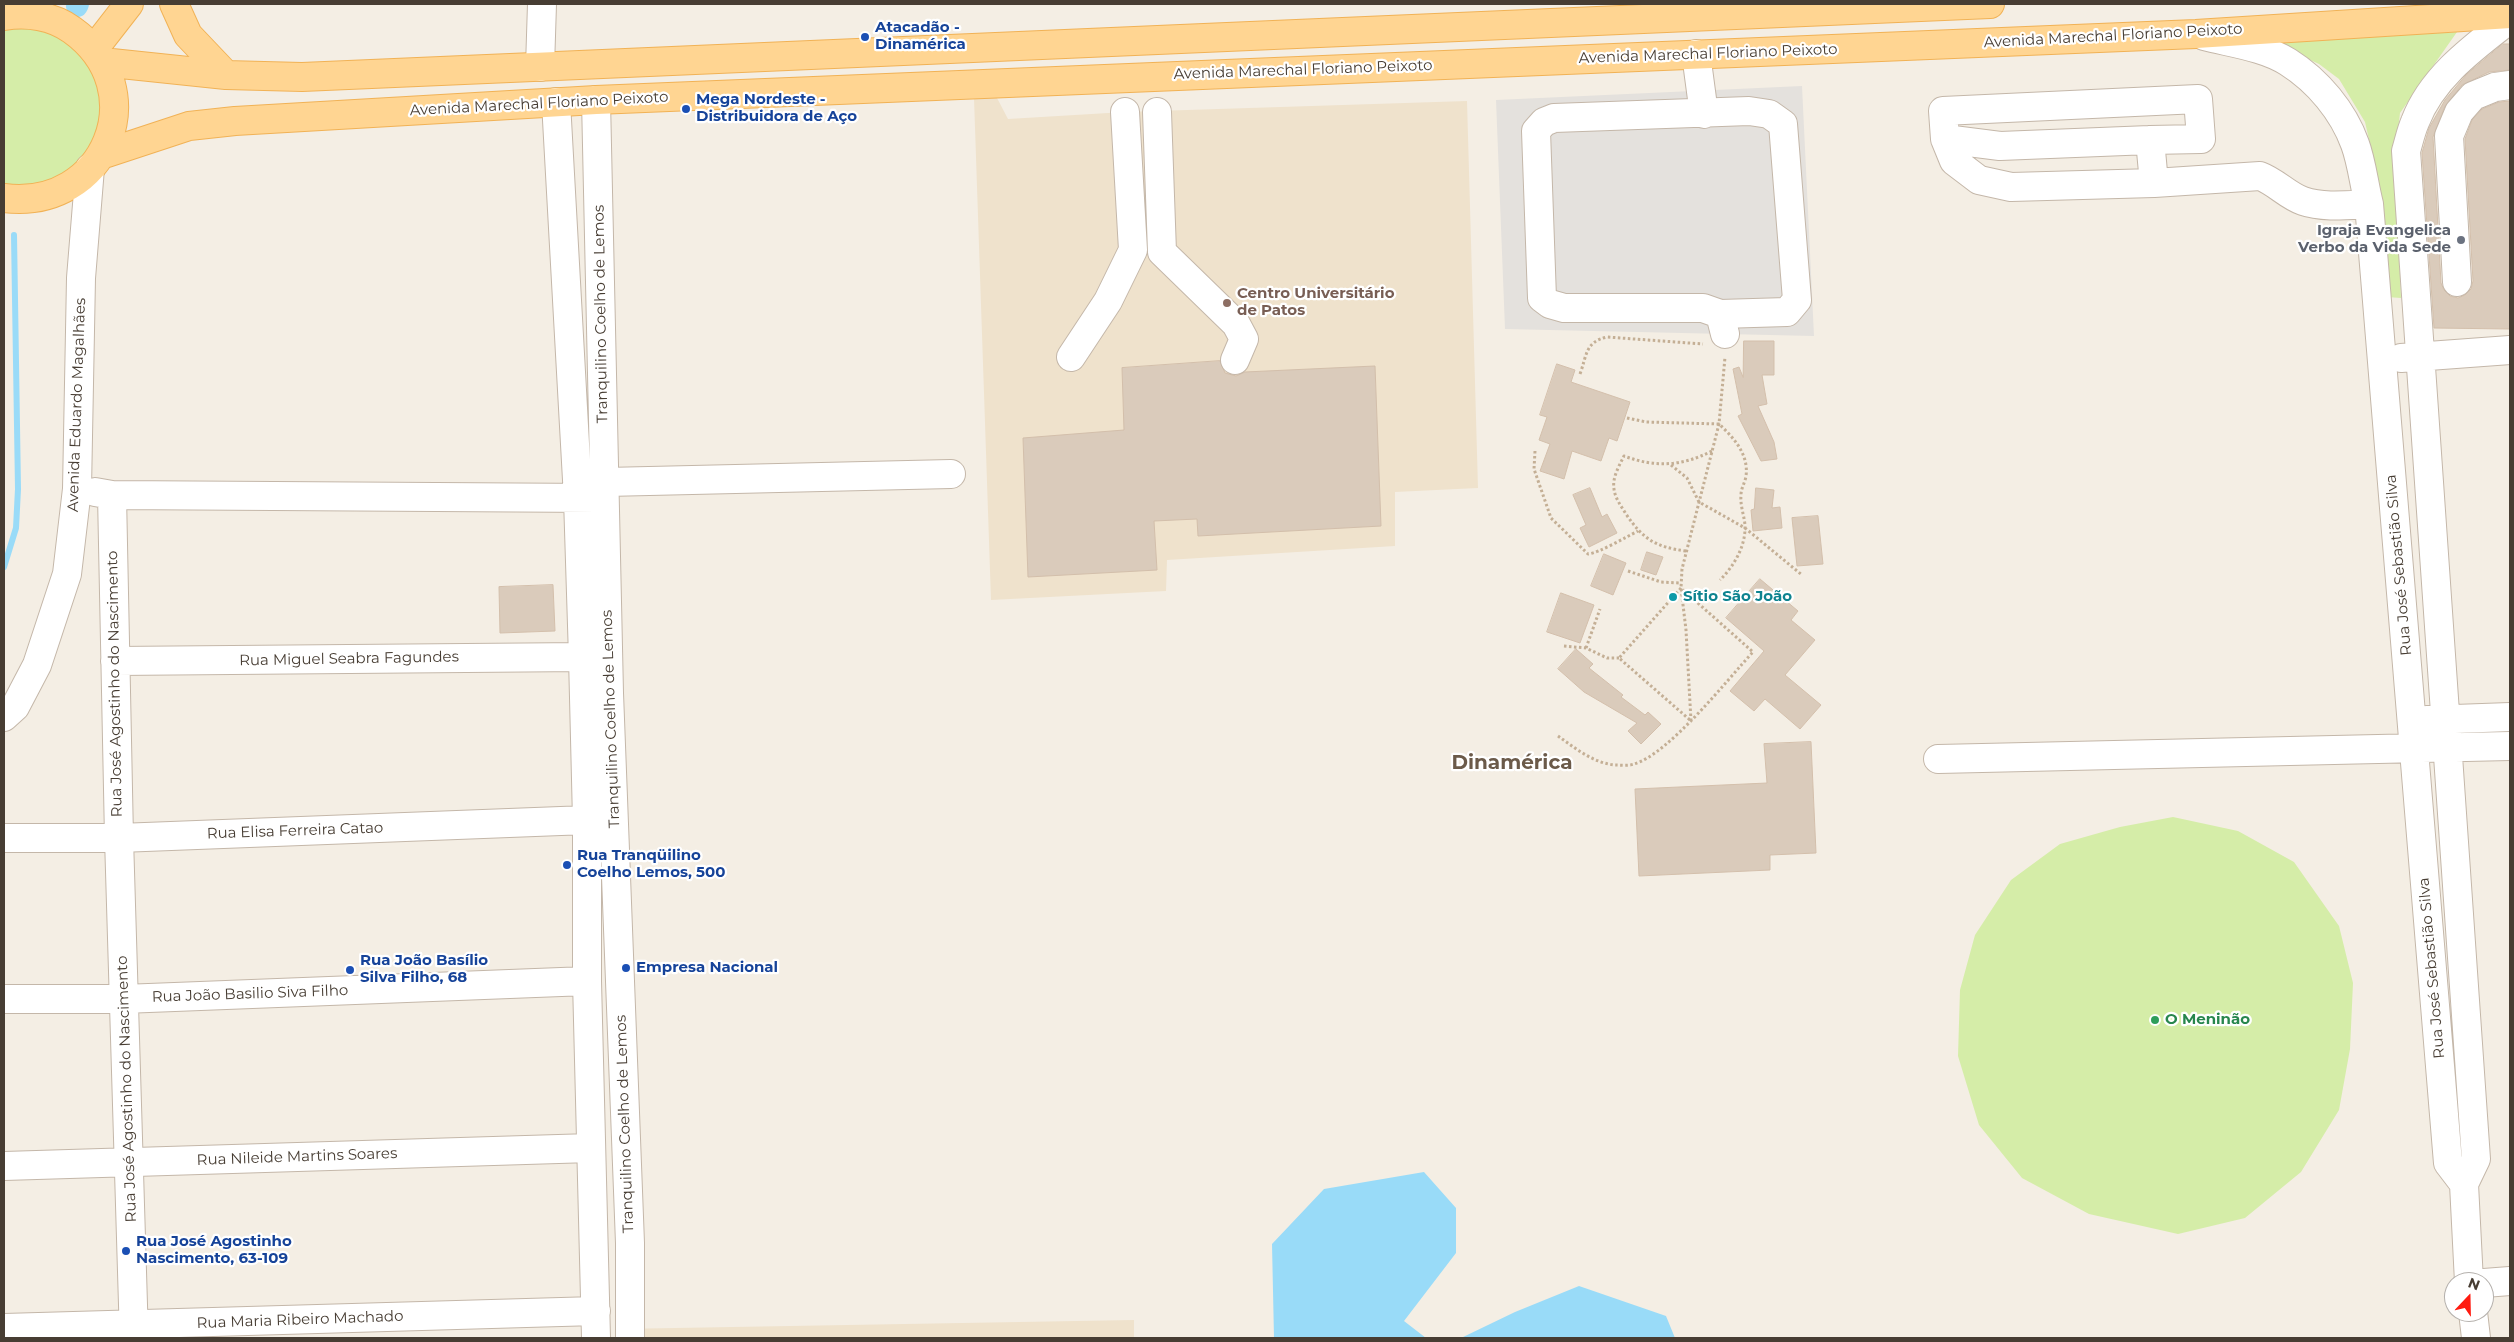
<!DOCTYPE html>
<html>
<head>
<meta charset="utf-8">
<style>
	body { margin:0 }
	#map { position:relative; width:2514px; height:1342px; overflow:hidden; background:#f4eee4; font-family:Montserrat,sans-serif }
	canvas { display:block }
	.frame { position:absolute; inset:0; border:5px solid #473d33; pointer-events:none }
	.north { position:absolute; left:2444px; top:1272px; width:50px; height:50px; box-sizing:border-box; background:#fff; border:1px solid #b5b1ad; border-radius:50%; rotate:21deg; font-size:14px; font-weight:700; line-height:20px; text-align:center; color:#473d33 }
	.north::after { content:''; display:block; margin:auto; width:18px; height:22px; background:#ff1b10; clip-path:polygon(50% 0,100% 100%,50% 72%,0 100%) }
</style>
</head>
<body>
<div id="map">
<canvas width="2514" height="1342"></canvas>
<div class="frame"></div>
<div class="north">N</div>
</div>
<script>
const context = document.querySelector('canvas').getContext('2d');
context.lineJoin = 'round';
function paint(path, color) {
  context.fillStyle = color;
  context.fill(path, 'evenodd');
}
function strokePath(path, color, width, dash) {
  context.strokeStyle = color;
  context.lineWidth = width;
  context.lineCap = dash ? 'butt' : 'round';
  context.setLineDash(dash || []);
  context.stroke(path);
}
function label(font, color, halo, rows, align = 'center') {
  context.font = font + ' Montserrat,sans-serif';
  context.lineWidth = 4.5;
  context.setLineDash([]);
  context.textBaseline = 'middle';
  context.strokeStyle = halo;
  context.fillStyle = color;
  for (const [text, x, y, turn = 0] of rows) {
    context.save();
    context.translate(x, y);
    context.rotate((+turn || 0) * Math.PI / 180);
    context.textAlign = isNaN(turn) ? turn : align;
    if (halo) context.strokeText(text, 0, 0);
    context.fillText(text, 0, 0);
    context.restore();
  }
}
paint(new Path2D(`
	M996,96L1008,119L1125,112L1467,101L1478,488L1395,492V546L1167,560L1166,591L991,600L974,98Z
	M1134,1320V1338H619L618,1329Z`), '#efe2cc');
paint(new Path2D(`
	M4,20L44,21L81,43L109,112L73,176L4,193Z
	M2457,32L2400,113L2395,157L2401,298L2387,297L2378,179L2365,122L2339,79L2319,64L2271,42Z
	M2173,817L2238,831L2294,862L2339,926L2353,983L2350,1049L2339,1110L2301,1172L2245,1218L2178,1234L2089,1214L2022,1178L1979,1125L1958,1056L1960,990L1975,935L2011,880L2060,844L2120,827Z`), '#d5eda8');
paint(new Path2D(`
	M1802,86L1814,336L1505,329L1496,100Z`), '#e4e1dd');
paint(new Path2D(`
	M1424,1172L1456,1208V1253L1404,1321L1426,1338H1274L1272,1244L1324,1189Z
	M1579,1286L1666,1316L1675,1338H1461L1515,1312Z`), '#99dbf8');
strokePath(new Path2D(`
	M4,567L16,528L18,489L14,235`), '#99dbf8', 6);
strokePath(new Path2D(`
	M77,6L78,4`), '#99dbf8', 22);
const building = new Path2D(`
	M2503,44H2510V70L2489,72L2462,85L2445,106L2433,137L2441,283L2444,290L2450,296L2458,298L2465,295L2471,289L2473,281L2465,139L2472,120L2482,109L2499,102L2510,101V329L2434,328L2422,153L2429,128L2445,100L2466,75Z
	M1744,341H1774V375H1762L1767,404L1758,406L1774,442L1777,459L1761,461L1738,416L1742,414L1733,369L1739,367L1743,377Z
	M1220,361L1225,373L1236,376L1245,372L1375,366L1381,526L1198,536L1197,519L1154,521L1157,570L1028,577L1023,438L1124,430L1122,368Z
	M1557,364L1575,370L1571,382L1630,402L1617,441L1609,438L1601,461L1572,451L1564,479L1540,471L1550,444L1539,440L1547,417L1540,415Z
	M1590,488L1602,517L1607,514L1617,533L1589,547L1580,528L1586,525L1573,495Z
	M1756,488L1774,490L1772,508L1780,507L1782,528L1753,531L1751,510L1754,509Z
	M1818,516L1823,564L1797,566L1792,518Z
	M1647,552L1663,557L1656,575L1641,570Z
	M1604,554L1626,563L1613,595L1591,586Z
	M1760,579L1798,611L1791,620L1815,640L1785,675L1821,705L1800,729L1765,699L1754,711L1730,691L1764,651L1726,618Z
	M553,585L555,631L500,633L499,587Z
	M1561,593L1594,605L1580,643L1547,632Z
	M1576,649L1593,664L1589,668L1623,695L1621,697L1645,715L1648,712L1661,724L1641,744L1628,731L1637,723L1584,692L1558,669Z
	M1811,742L1816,853L1770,855V870L1639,876L1635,789L1767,783L1764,744Z`);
paint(building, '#dacbbb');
strokePath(building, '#d3bfab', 1);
const minor = new Path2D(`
	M2204,36C2231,43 2265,47 2288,62C2318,81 2343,111 2355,144C2362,163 2364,185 2369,204L2448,1163L2464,1184
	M1696,54L1704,114
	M540,67L542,4
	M596,100L609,693L630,1243V1338
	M556,102L578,498L583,657L587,820V981L596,1338
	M1157,112L1162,252L1236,324L1244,339L1235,360
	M1945,139L2000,146L2150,140
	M2154,183L2150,140L2201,139L2198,99L1943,111L1945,139L1954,161L1979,180L2011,187L2154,183L2260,176C2276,182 2288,196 2303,201C2323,208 2348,205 2369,204
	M2457,282L2449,136L2459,112L2473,96L2495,87L2510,85
	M1720,314L1787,312L1797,300L1783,124L1769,114L1749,111L1554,118L1544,122L1536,131L1542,298L1550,304L1564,308H1703L1720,314L1725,334
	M1071,357L1108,301L1133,250L1125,112
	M2401,358L2510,350
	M606,482L951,474
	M95,492L112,495L597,498
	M112,495L119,838L134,1338
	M115,661L583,657
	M4,717L15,707L37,665L67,574L77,489L81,278L90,168
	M2427,720L2510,717
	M1938,759L2510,746
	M4,838H119L587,820
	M4,999H123L587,981
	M4,1166L591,1148
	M2469,1282L2464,1184L2476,1159L2406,151C2409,141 2411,131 2415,122C2432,77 2474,47 2510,19
	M2484,1283L2510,1281
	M2473,1312L2476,1338
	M4,1328L596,1311`);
const major = new Path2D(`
	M174,4L188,35L226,75
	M4,16C27,12 53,16 72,30C155,89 106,211 4,198
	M94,49L129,4
	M102,62L226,75L302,77L1990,4
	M101,155L189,126L235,121L596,100L2196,34L2510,14`);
strokePath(minor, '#c4b7a9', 30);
strokePath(major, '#f1b256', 30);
strokePath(new Path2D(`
	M1580,374C1587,355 1585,342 1607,337L1703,344
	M1627,418L1646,422L1719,424C1733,437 1749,454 1746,476C1745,483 1741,488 1741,495C1740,505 1744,515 1745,525C1746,546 1734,566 1720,580
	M1535,451L1534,469L1551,518L1588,554C1599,553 1626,537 1638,531
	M1671,465L1687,478L1699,502L1745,528L1802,575
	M1686,551C1655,547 1643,539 1626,514C1621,506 1615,498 1614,489C1612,478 1619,466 1624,456C1656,468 1682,466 1712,451
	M1628,571L1661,582L1681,583
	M1681,588L1619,658L1690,720
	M1564,646L1586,648L1607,658H1619
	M1586,648L1600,609
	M1691,721L1686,630L1681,588L1682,569L1719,424L1725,357
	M1558,736C1575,748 1593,763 1615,765C1621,765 1629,766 1634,764C1669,754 1727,680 1753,652L1682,589`), '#c4af95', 3, [2.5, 2.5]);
strokePath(minor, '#fff', 28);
strokePath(major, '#ffd592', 28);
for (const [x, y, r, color] of [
	[865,37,5,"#1a4fb4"],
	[686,109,5,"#1a4fb4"],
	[2461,240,5,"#6b7280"],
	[1227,303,5,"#8d6e63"],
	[1673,597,5,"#0f9aa8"],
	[567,865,5,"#1a4fb4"],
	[626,968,5,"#1a4fb4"],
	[350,970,5,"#1a4fb4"],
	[2155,1020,5,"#2e9e5b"],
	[126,1251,5,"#1a4fb4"]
]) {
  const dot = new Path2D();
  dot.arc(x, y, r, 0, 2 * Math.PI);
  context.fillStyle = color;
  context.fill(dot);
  strokePath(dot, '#fff', 2);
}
label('bold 15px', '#164399', '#fff', [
	["Atacadão -",875,28],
	["Dinamérica",875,45],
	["Mega Nordeste -",696,100],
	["Distribuidora de Aço",696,117],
	["Rua Tranqüilino",577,856],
	["Coelho Lemos, 500",577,873],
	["Rua João Basílio",360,961],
	["Silva Filho, 68",360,978],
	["Empresa Nacional",636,968],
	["Rua José Agostinho",136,1242],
	["Nascimento, 63-109",136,1259]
], 'left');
label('15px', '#473d33', '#fff', [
	["Avenida Marechal Floriano Peixoto",2113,36,-3],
	["Avenida Marechal Floriano Peixoto",1708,54,-2],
	["Avenida Marechal Floriano Peixoto",1303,70,-2],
	["Avenida Marechal Floriano Peixoto",539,104,-3],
	["Tranquilino Coelho de Lemos",601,314,-91],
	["Avenida Eduardo Magalhães",77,405,-88],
	["Rua José Sebastião Silva",2399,565,-95],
	["Rua Miguel Seabra Fagundes",349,659,-1],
	["Rua José Agostinho do Nascimento",115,684,-91],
	["Tranquilino Coelho de Lemos",611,719,-92],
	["Rua Elisa Ferreira Catao",295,831,-2],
	["Rua José Sebastião Silva",2432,968,-95],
	["Rua João Basilio Siva Filho",250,994,-2],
	["Rua José Agostinho do Nascimento",127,1089,-92],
	["Tranquilino Coelho de Lemos",625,1124,-92],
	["Rua Nileide Martins Soares",297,1157,-2],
	["Rua Maria Ribeiro Machado",300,1320,-2]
]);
label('bold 15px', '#5b616d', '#fff', [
	["Igraja Evangelica",2451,231],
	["Verbo da Vida Sede",2451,248]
], 'right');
label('bold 15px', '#785e54', '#fff', [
	["Centro Universitário",1237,294],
	["de Patos",1237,311]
], 'left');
label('bold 15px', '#0d838f', '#fff', [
	["Sítio São João",1683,597]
], 'left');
label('bold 15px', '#27864d', '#fff', [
	["O Meninão",2165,1020]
], 'left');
label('bold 20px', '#6b5a49', '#fff', [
	["Dinamérica",1512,763]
]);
</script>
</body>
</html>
